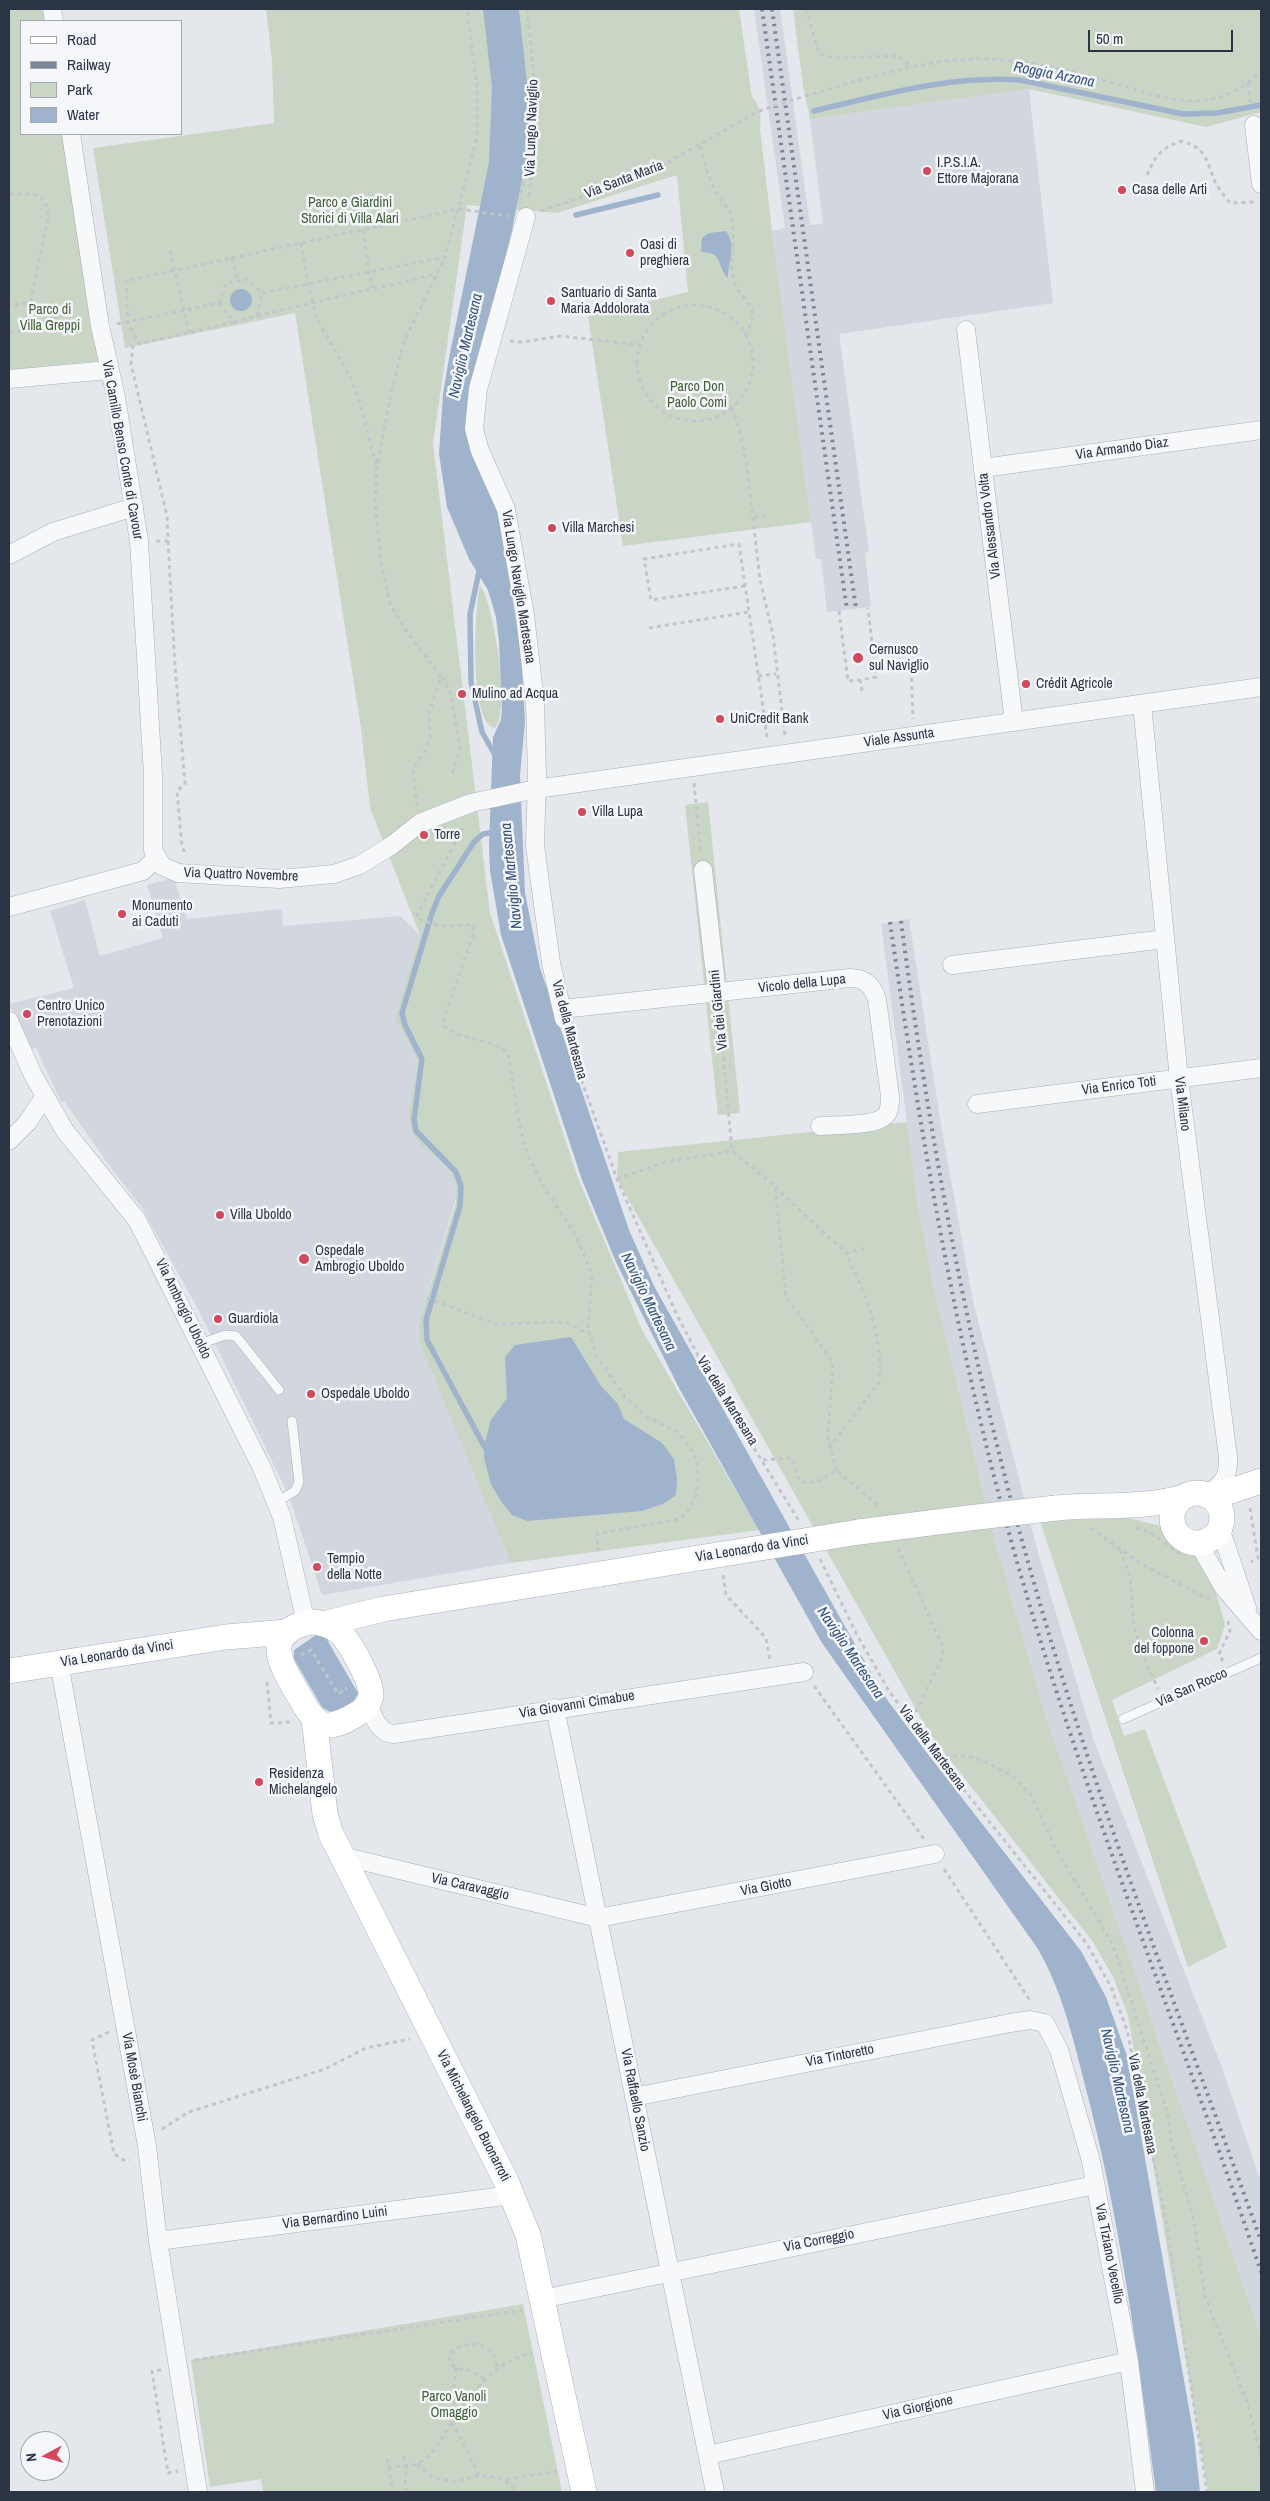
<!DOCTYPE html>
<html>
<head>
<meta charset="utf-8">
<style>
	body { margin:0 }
	#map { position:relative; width:1270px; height:2501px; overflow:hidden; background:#e4e7ec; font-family:"Archivo Narrow",sans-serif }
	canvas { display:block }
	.frame { position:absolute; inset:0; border:10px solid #2b3445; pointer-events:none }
	.legend { position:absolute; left:20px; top:20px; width:162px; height:115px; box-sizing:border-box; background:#f4f6f9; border:1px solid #a4a8b1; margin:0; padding:6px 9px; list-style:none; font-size:15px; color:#2b3445 }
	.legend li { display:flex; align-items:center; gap:10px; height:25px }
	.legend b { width:25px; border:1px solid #a4a8b1 }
	.north { position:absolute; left:20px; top:2431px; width:50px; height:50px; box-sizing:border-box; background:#f4f6f9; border:1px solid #a4a8b1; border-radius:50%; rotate:264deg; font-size:14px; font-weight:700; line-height:20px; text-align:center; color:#2b3445 }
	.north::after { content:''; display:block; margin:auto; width:18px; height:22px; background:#d1495b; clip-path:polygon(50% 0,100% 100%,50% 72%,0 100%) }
	.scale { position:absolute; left:1088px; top:30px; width:145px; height:22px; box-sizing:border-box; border:2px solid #2b3445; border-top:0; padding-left:6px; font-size:15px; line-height:18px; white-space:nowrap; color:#2b3445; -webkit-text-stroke:4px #f4f6f9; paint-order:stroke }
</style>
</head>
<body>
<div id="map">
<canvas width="1270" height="2501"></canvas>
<div class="frame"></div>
<ul class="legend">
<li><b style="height:6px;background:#fff"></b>Road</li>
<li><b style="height:6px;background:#7d8696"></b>Railway</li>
<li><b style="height:14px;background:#c9d6c5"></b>Park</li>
<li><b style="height:14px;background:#9fb4cc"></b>Water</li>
</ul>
<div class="north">N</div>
<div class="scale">50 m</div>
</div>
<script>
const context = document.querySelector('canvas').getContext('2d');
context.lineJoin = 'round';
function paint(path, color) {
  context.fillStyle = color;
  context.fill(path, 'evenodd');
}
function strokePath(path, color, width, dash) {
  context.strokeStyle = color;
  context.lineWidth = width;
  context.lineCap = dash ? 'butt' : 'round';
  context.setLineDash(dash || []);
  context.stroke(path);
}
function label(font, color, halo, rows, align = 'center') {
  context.font = font + ' "Archivo Narrow",sans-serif';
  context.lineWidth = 5;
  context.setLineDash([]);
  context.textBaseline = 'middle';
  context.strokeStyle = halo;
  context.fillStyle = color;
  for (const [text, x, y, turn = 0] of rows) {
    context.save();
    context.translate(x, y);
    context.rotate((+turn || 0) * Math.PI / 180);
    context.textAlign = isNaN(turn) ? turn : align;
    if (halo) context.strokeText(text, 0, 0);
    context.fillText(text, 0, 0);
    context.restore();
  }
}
paint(new Path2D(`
	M754,9H780L810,225L823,224L810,119L1029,89L1053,303L839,334L869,552L865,553L871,607L827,612L821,559H816L772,231L785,228Z
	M174,878L187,919L282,909L283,926L400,916L420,935L395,1018L417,1059L418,1066L410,1117L417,1139L448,1169L454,1179L457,1195L418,1326L419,1336L511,1563L322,1595L289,1496L199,1311L141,1206L114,1172L64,1101L61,1102L36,1048L29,1050L9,1004L74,988L50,911L85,900L100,956L163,938L147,885Z
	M909,919L940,1119L973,1301L1039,1556L1094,1741L1221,2065L1261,2182V2336L1047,1720L996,1545L934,1290L918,1205L881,924Z`), '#d2d6de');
paint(new Path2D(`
	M9,9H45L47,21H21V134H64L99,361L9,370Z
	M266,9H739L752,97C760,105 762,117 760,128L772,231L811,522L623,546L588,316L688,292L677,175L557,213L467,205L433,444L490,913L578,1178L642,1330L759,1530L511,1563L421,1346L418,1326L456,1203C462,1159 422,1159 412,1131C405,1112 415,1085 418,1066L417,1059L395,1018L420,935L370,808L361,728L295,313L125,348L93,148L274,123L272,61Z
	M793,9H1261V112L1206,127L1029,89L810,119L803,86Z
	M480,585C494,603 511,713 495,728C468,723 475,606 480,585Z
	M708,802L740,1113L718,1115L685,805Z
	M907,1122L918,1205L934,1290L996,1545L1047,1720L1261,2336V2492H1208L1128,2015L1113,1977L1093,1942L930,1734L617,1179L618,1152Z
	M1129,1518L1160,1526L1198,1557L1214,1585L1225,1625L1217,1649L1112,1700L1124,1736L1145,1729L1227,1947L1188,1967L1040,1521Z
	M523,2304L562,2492H263L261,2479L210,2487L191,2360Z`), '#c9d6c5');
paint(new Path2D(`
	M483,9H519L527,83L529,114L526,159L512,230L473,393L498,512L521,651L525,722L520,775L525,893L540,968L629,1230L654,1286L870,1671L888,1701L924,1749L1081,1951L1106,1997L1127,2056L1194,2437L1200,2492H1156C1138,2356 1120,2218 1085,2085C1073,2038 1062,1991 1038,1949L822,1643L679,1388L616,1262L582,1180L501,935L490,871L489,845L493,737L501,720L502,710L499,642L496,617L488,590L469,559L447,507L439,454L443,394L449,358L489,162L492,87Z
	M726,231C737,246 728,261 728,278C720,272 721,258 713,254C709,252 705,253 701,251L702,238L709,233Z
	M230 300a11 11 0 1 1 22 0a11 11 0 1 1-22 0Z
	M571,1337L601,1386L618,1404L624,1419L662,1443L674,1459L677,1480L676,1495L663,1504L642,1511L527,1521L512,1515L502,1503L491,1484L484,1458V1446L491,1420L507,1398L505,1357L515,1345Z
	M316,1635L326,1638L358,1693C352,1708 336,1719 322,1707L294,1659V1650Z`), '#9fb4cc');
strokePath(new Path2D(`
	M814,111C881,95 951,75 1020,80L1183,114L1217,113L1261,105
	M576,215L658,195
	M480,567L470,614L471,682L482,732L495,755
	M488,1450L484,1446L427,1340L426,1320L460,1206L461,1186L456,1172L416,1131L414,1119L422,1059L405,1025L402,1013L432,913L439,896L474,842L483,834L495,832`), '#9fb4cc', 5.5);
const lane = new Path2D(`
	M200,1344L225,1335L236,1336L279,1390
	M277,1502L295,1491L299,1482L292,1421
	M1123,1719L1261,1658`);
const street = new Path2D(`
	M52,9L54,21
	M1254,125L1261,184
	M71,134L100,326L116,397L139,541L153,775V850L162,866L178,873L279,879L334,874L360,865L392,845L420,823L471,803L536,789L1261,687
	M526,217L478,389L474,429L480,451L506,509L525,615L535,703L537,777L535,846L551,963L564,1019
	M966,330L1014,722
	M9,379L109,370
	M983,468L1261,430
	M9,555L53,532L134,507
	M1142,704L1179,1079L1228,1457C1229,1475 1223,1485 1207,1494
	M703,870L717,993
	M9,907L143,871L156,858
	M952,965L1165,939
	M562,1009L850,978C865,978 872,985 877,999L890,1096C890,1102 890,1110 886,1115C878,1126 834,1125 820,1126
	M9,1021L33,1075L65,1131L137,1220L262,1468L282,1517L306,1623
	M977,1104L1261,1068
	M9,1141L27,1123L45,1096
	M1220,1528L1247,1608
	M1198,1543L1224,1588L1261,1631
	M59,1663L147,2146L158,2241L198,2492
	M368,1703C372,1716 380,1734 394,1734L804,1672
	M555,1708L715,2492
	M342,1856L598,1918L935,1854
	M634,2097L1010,2023L1030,2020L1045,2023L1059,2050L1091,2161L1129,2361L1145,2492
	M158,2241L512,2195
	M542,2299L1095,2185
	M708,2455L1129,2361`);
const secondary = new Path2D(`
	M1172 1518a25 25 0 1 1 50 0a25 25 0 1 1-50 0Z
	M1206,1495L1228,1492L1261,1481
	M1056,1508C1099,1504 1142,1509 1184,1497
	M859,1532L969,1518
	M311,1622C320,1622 332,1626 339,1632C350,1641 372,1682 371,1696C369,1704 364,1710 357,1714C347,1720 334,1728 322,1724C311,1719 304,1704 298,1694C281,1665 260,1632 311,1622Z
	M323,1624L383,1609L600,1574
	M9,1671L226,1637L288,1632
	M314,1718L325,1814L331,1834L506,2181L528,2235L584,2492`);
strokePath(lane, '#a9aeb7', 10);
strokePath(street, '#a9aeb7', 19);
strokePath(secondary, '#a9aeb7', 26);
strokePath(new Path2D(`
	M527,9L536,96L529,201
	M806,9L819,54L834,58L898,56L910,66
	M1248,83L1251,107
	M805,96C860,81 915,61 972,59C1020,57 1071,71 1117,84C1143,92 1170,102 1198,101C1221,100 1247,88 1261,71
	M700,146C705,162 709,182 718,196C722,203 729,208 731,215C736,236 729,256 733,277C737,301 766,305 745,334
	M1147,175C1156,155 1160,149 1181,141C1208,148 1206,162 1216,184C1220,190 1225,197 1230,203L1256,202
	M9,194C32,196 47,188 48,218L31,300L26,303L9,306
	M519,201L524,180L531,170
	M541,211L643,176L759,111
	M363,230L372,288
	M301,243L308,284L318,321L350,376L363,413L376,465
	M170,251L189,332
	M232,258L459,209L508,216
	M26,303L70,326
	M219,303L226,283L247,279L262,293
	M637 363a58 58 0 1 1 116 0a58 58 0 1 1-116 0Z
	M257,316L436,274
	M234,322L139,344L128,323L126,281L232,258L238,281
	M117,324L219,303L234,322L257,316L262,293L445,257L477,137V87L467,9
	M9,332L83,327
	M510,341L522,342L561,336L639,345
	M133,345L131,364L167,516L168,541H156
	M731,408L739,427L747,466L760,580L773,635L785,737
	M754,517L767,515
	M168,541L175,666L185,784L177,791L182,847L186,855
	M745,586L651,600L644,559L739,544L764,714L767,738
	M839,611L848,681L860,680
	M649,628L749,612
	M911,662L913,719
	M758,676L776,674
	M442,677L450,691L460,748L451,777
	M862,691L860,680L876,677L868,608
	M694,783L701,854
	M417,806L413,769L426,749L430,737L429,713L441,677L404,628L390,604L381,561L375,503L377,467L392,388L404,342L445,257
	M463,828L416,917L438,926L472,925L474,932L445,1015L444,1026C461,1041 491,1038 508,1053L519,1123L527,1153L544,1187L575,1234L592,1275L588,1328L596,1355L625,1397L647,1417L676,1431L691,1448L697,1463L698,1480L696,1496L688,1511L680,1519L597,1534L598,1553
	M719,1009L732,1151
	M568,1034L575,1062L617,1179L677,1315L704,1367L799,1521
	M617,1179L665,1162L732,1151L775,1186L786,1297L833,1362L828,1438L836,1470
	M775,1187L846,1253L866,1248
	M427,1298L496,1324L558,1322L570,1324L588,1334
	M829,1448L879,1382C884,1337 865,1293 846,1253
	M763,1460L792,1458L800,1482H817L836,1470L881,1508
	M1250,1508L1258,1558L1251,1562
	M1091,1528L1140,1563L1210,1600
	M1136,1528L1150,1532L1184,1557
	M898,1548L942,1645L943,1656L911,1722
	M1120,1550L1130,1576L1134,1626L1140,1649L1158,1689
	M820,1559L856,1633L889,1691L937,1756L1087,1944L1111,1987L1127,2030L1166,2221L1207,2492
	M723,1575L726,1595L766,1638L770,1661
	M301,1655L311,1650L338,1694L347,1688
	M1223,1661L1219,1654L1230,1631L1228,1621
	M267,1682L271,1723L290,1722
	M814,1686L924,1839
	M937,1756H967L986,1762L1011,1775L1031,1795L1055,1847L1113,1945L1168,2115L1171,2141L1193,2217L1205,2296L1247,2402L1261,2456
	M944,1869L1031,2002
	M109,2032L92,2040L114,2154L123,2160H130
	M162,2129L189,2112L325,2069L366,2048L410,2039
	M195,2360L523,2310
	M456,2368L454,2387L456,2415
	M161,2370L152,2371L168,2473L178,2471
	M484,2379C480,2376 475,2373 471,2371C466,2369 459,2370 455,2367C434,2352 478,2332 493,2354C496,2358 496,2365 498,2369
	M452,2422L479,2475
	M403,2456C409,2469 403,2480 407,2492
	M387,2459L393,2492
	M417,2464L433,2477L454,2482L479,2475L505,2479L516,2492
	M388,2467C397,2466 412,2467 419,2463C438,2451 441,2439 452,2421C471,2391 497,2361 532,2353
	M506,2479L559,2471`), '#c2c5cb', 3, [4, 4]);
strokePath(lane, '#f7f8fa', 9);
strokePath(street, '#f7f8fa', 18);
strokePath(secondary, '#fff', 25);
strokePath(new Path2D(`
	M762,9L847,610
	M772,9L856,609
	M901,921C930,1142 970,1361 1032,1576C1096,1802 1182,2021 1261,2241
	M890,922C922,1144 959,1363 1022,1579C1090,1814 1183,2040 1261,2272`), '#7d8696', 4, [2.5, 5]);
const secondaryBridge = new Path2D(`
	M969,1518L1056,1508
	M600,1574L859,1532`);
strokePath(secondaryBridge, '#a9aeb7', 26, []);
strokePath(new Path2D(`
	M759,111L805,96`), '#c2c5cb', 3, [4, 4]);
strokePath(secondaryBridge, '#fff', 25);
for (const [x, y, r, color] of [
	[927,171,5,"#d1495b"],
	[1122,190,5,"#d1495b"],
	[630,253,5,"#d1495b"],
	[551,301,5,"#d1495b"],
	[552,528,5,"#d1495b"],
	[858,658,6,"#d1495b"],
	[1026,684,5,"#d1495b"],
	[462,694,5,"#d1495b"],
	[720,719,5,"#d1495b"],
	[582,812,5,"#d1495b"],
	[424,835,5,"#d1495b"],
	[122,914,5,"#d1495b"],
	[27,1014,5,"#d1495b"],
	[220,1215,5,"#d1495b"],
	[304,1259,6,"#d1495b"],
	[218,1319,5,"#d1495b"],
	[311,1394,5,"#d1495b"],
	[317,1567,5,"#d1495b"],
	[1204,1641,5,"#d1495b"],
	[259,1782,5,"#d1495b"]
]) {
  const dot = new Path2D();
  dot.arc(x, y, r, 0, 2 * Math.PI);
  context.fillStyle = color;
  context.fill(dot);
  strokePath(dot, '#f4f6f9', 2);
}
label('14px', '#2b3445', '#f4f6f9', [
	["Via Lungo Naviglio",532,128,-88],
	["Via Santa Maria",624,180,-21],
	["Via Armando Diaz",1122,449,-8],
	["Via Camillo Benso Conte di Cavour",122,450,80],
	["Via Alessandro Volta",990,526,-97],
	["Via Lungo Naviglio Martesana",518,587,81],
	["Viale Assunta",899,738,-8],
	["Via Quattro Novembre",241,875,2],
	["Vicolo della Lupa",802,984,-6],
	["Via dei Giardini",719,1010,-96],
	["Via della Martesana",569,1030,75],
	["Via Enrico Toti",1119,1086,-7],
	["Via Milano",1182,1104,83],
	["Via Ambrogio Uboldo",183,1309,64],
	["Via della Martesana",727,1401,58],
	["Via Leonardo da Vinci",752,1549,-9],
	["Via Leonardo da Vinci",117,1654,-9],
	["Via San Rocco",1192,1688,-24],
	["Via Giovanni Cimabue",577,1705,-9],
	["Via della Martesana",932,1748,53],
	["Via Caravaggio",470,1887,13],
	["Via Giotto",766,1887,-11],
	["Via Tintoretto",840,2056,-11],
	["Via Mosè Bianchi",134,2077,80],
	["Via Raffaello Sanzio",635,2100,79],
	["Via della Martesana",1142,2104,79],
	["Via Michelangelo Buonarroti",473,2116,63],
	["Via Bernardino Luini",335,2218,-7],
	["Via Correggio",819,2241,-11],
	["Via Tiziano Vecellio",1109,2254,79],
	["Via Giorgione",918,2408,-13]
]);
label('14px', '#2b3445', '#f4f6f9', [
	["I.P.S.I.A.",937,163],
	["Ettore Majorana",937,179],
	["Casa delle Arti",1132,190],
	["Oasi di",640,245],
	["preghiera",640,261],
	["Santuario di Santa",561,293],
	["Maria Addolorata",561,309],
	["Villa Marchesi",562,528],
	["Cernusco",869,650],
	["sul Naviglio",869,666],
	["Crédit Agricole",1036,684],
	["Mulino ad Acqua",472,694],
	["UniCredit Bank",730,719],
	["Villa Lupa",592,812],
	["Torre",434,835],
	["Monumento",132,906],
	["ai Caduti",132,922],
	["Centro Unico",37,1006],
	["Prenotazioni",37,1022],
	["Villa Uboldo",230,1215],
	["Ospedale",315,1251],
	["Ambrogio Uboldo",315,1267],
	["Guardiola",228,1319],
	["Ospedale Uboldo",321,1394],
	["Tempio",327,1559],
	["della Notte",327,1575],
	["Colonna",1194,1633,"right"],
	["del foppone",1194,1649,"right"],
	["Residenza",269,1774],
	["Michelangelo",269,1790]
], 'left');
label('14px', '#3f6138', '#f4f6f9', [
	["Parco e Giardini",350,203],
	["Storici di Villa Alari",350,219],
	["Parco di",50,310],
	["Villa Greppi",50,326],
	["Parco Don",697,387],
	["Paolo Comi",697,403],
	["Parco Vanoli",454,2397],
	["Omaggio",454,2413]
]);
label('italic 15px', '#34527a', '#f4f6f9', [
	["Roggia Arzona",1054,75,11],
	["Naviglio Martesana",466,346,-77],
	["Naviglio Martesana",512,876,-96],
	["Naviglio Martesana",648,1302,64],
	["Naviglio Martesana",850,1653,56],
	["Naviglio Martesana",1117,2081,77]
]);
</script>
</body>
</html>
